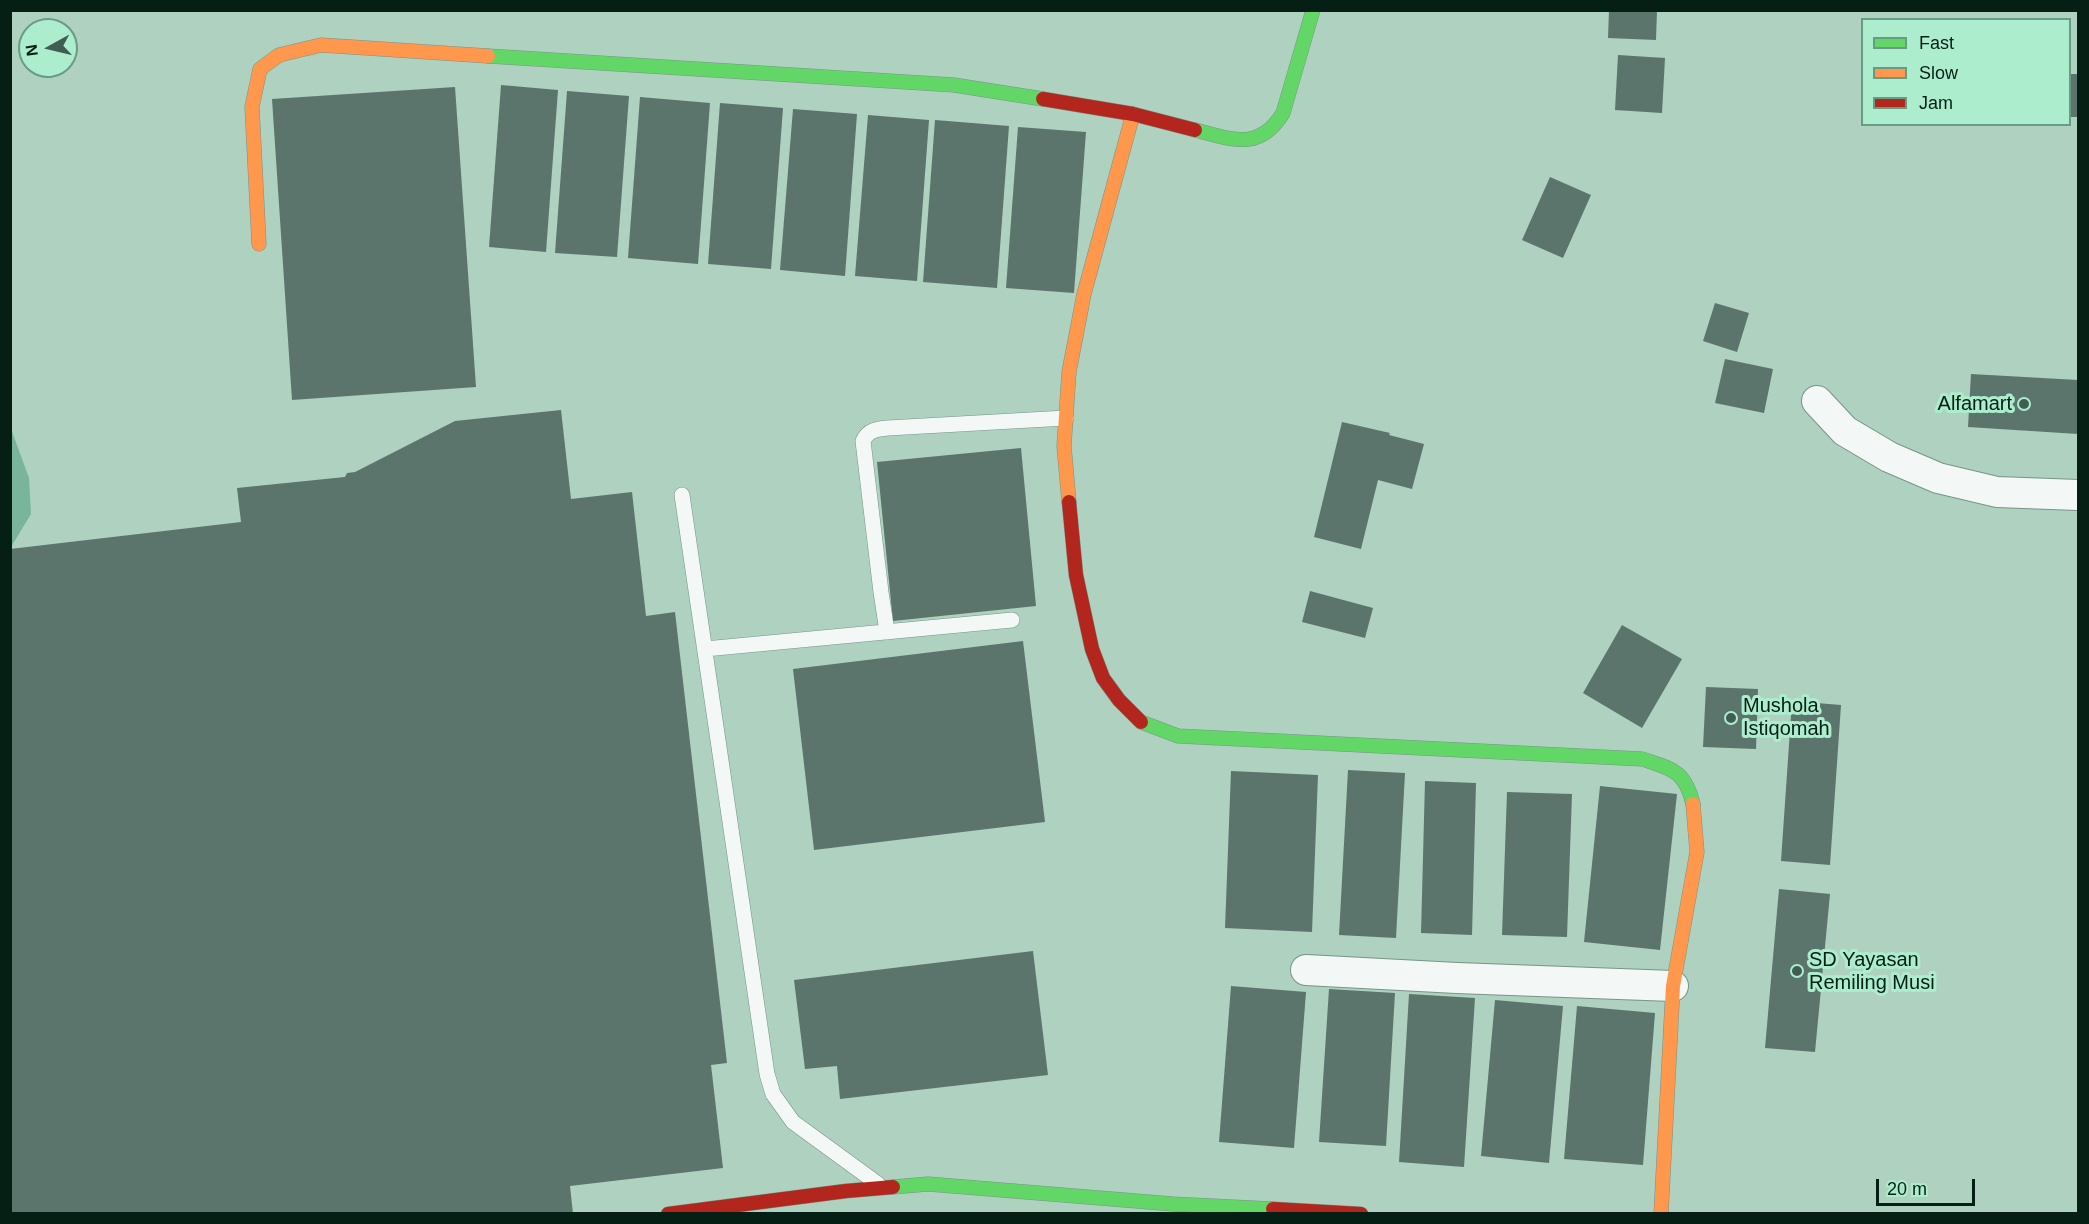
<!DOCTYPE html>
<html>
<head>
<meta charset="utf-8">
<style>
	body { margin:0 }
	#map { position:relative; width:2089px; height:1224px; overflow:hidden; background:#aed1c0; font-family:Arial,sans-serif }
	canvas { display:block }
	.frame { position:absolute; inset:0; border:12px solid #051f15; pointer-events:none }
	.legend { position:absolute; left:1861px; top:18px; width:210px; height:108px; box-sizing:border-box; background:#acedce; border:2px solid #699b84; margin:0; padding:8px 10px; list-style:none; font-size:18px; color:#051f15 }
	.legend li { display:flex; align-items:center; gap:12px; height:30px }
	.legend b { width:30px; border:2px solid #699b84 }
	.north { position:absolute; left:18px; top:18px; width:60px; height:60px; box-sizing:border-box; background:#acedce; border:2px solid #699b84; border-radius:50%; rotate:262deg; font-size:16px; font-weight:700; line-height:24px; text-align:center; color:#051f15 }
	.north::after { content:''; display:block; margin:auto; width:21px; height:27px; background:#405d51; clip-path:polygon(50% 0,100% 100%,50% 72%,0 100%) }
	.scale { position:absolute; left:1876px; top:1179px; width:99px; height:27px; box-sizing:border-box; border:3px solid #051f15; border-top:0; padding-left:8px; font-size:18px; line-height:21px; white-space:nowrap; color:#051f15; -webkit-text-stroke:4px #acedce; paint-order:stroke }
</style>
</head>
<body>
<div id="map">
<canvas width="2089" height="1224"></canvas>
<div class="frame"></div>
<ul class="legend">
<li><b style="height:8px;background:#63d668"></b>Fast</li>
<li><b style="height:8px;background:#ff974d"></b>Slow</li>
<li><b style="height:8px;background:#b3261e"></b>Jam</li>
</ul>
<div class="north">N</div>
<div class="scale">20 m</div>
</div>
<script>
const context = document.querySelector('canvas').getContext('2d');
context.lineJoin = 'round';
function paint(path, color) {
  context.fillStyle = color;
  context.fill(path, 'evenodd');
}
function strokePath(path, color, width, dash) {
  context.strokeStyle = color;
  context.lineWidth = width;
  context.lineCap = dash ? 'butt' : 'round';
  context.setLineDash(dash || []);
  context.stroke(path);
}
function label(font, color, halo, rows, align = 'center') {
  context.font = font + ' Arial,sans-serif';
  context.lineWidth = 6;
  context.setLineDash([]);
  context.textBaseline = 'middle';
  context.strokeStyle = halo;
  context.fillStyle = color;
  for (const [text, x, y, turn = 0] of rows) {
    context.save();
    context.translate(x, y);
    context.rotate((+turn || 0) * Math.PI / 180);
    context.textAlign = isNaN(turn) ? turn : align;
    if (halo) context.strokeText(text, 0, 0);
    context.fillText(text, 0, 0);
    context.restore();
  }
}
paint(new Path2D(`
	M10,426L29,478L31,514L11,547Z`), '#79b59a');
paint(new Path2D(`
	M1609,10H1657L1656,40L1608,38Z
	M1618,55L1665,58L1662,113L1615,110Z
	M2070,74H2078V117H2070Z
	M501,85L558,90L546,252L489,247Z
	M455,87L476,387L292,400L272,99Z
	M567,91L629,96L617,257L555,253Z
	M640,97L710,103L698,264L628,258Z
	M720,103L783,108L771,269L708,264Z
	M793,109L857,114L845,276L780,270Z
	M868,115L929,120L917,281L855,276Z
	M935,120L1009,126L997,288L923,282Z
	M1018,127L1086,132L1074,293L1006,288Z
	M1550,177L1591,195L1563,258L1522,240Z
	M1715,303L1749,313L1737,352L1703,341Z
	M1725,359L1773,369L1764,413L1715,403Z
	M1971,374L2078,380V434L1968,427Z
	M561,410L571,499L632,492L646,616L675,612L727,1063L711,1065L723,1168L570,1186L573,1214H10V549L241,522L237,488L345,477L347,473L355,472L455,421Z
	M1342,422L1390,433L1389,435L1424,444L1412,489L1378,480L1361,549L1314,537Z
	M1021,448L1036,606L893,621L877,462Z
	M1310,591L1373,608L1365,638L1302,622Z
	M1622,625L1682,659L1642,728L1583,693Z
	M1023,641L1045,822L814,850L793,669Z
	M1706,687L1758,689L1756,749L1703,747Z
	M1792,701L1841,705L1830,865L1781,861Z
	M1348,770L1405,773L1396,938L1339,935Z
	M1231,771L1318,775L1312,932L1225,928Z
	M1425,781L1476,783L1472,935L1421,933Z
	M1600,786L1677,794L1660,950L1584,942Z
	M1507,792L1572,794L1567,937L1502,935Z
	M1779,889L1830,894L1815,1052L1765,1048Z
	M1033,951L1048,1075L840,1099L837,1066L805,1069L794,980Z
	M1231,986L1306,992L1294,1148L1219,1142Z
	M1329,989L1395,993L1386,1146L1319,1142Z
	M1409,994L1475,998L1464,1167L1399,1162Z
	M1495,1000L1563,1006L1549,1163L1481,1156Z
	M1577,1006L1655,1013L1643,1165L1564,1159Z`), '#5b756c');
const lane = new Path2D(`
	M682,495L767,1074L773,1094L793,1122L878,1184
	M887,632L881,592L863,441C868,430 877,429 888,428L1066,418
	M705,649L1012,620`);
const street = new Path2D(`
	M1817,401L1845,431L1889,457L1938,478L1997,492L2078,495
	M1306,970L1457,978L1673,986`);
const fast = new Path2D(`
	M488,56L954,85L1043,99
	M1195,130C1232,139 1259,152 1283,113L1313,10
	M1141,722L1178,736L1642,759C1672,769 1685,770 1693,804
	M893,1187L928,1184L1173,1204L1273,1209`);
const slow = new Path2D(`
	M259,244L252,107L260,69L279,55L321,45L488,56
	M1069,502L1064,446L1069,372L1084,294L1133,114
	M1661,1214L1673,986L1697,852L1693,804`);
const jam = new Path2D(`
	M1043,99L1133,114L1195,130
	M1069,502L1076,575L1092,649L1103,678L1119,700L1141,722
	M1273,1209L1361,1214
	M668,1214L846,1191L893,1187`);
strokePath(lane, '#789487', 16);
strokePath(street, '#789487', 32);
strokePath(fast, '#789487', 15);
strokePath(slow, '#789487', 15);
strokePath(jam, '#789487', 15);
strokePath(lane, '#f3f8f6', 15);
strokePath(street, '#f3f8f6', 30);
strokePath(fast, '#63d668', 14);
strokePath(slow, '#ff974d', 14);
strokePath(jam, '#b3261e', 14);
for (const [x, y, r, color] of [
	[2024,404,6,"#405d51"],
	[1731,718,6,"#405d51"],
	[1797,971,6,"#405d51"]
]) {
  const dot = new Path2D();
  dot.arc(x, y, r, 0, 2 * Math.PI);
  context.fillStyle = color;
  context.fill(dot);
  strokePath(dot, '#acedce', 2);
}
label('20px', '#051f15', '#acedce', [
	["Alfamart",2012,404,"right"],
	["Mushola",1743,706],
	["Istiqomah",1743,729],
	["SD Yayasan",1809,960],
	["Remiling Musi",1809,983]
], 'left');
</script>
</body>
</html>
